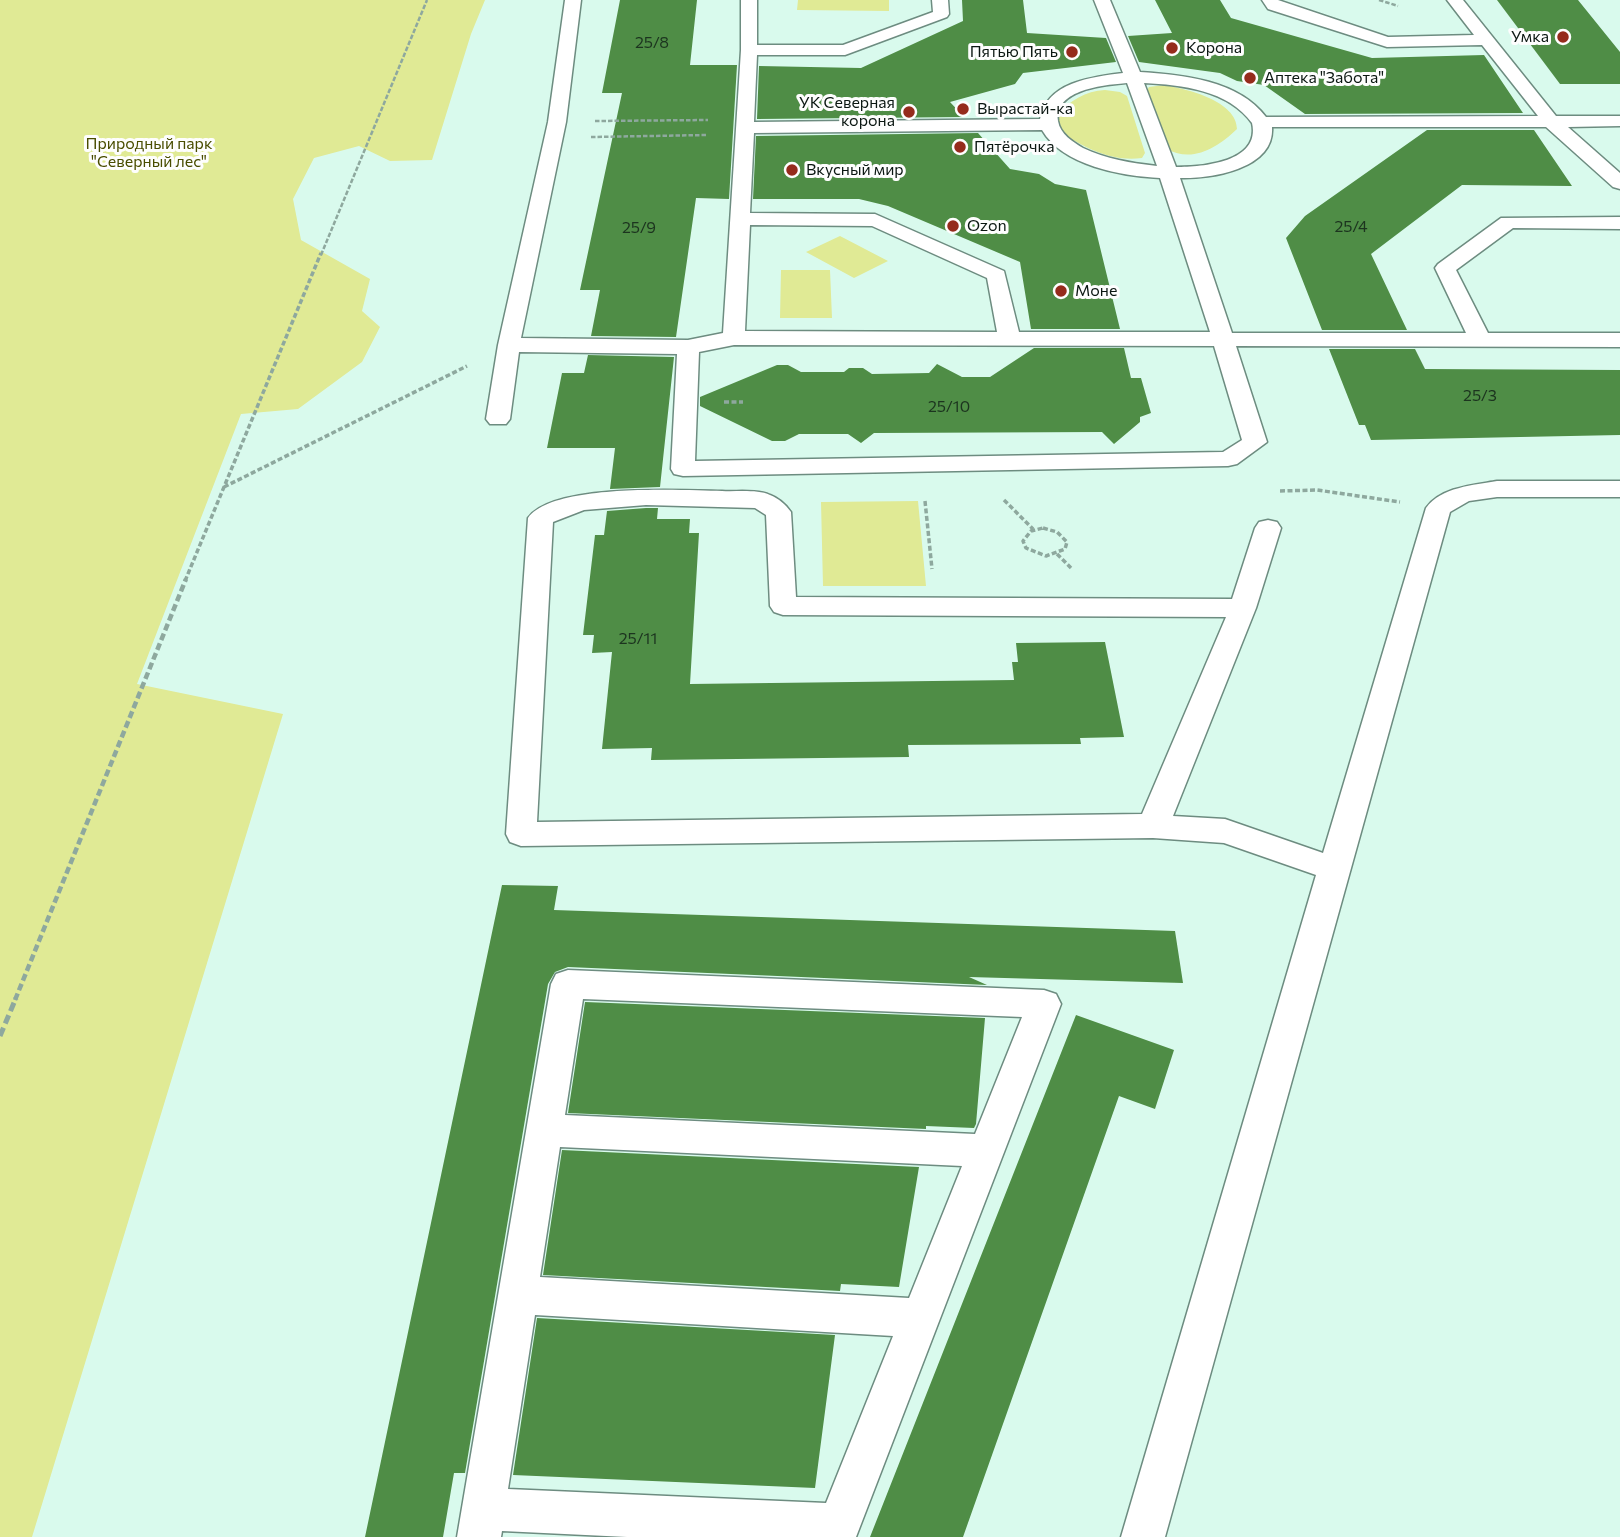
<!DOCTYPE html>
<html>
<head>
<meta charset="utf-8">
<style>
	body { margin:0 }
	canvas { display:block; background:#d9faed }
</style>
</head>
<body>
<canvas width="1620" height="1537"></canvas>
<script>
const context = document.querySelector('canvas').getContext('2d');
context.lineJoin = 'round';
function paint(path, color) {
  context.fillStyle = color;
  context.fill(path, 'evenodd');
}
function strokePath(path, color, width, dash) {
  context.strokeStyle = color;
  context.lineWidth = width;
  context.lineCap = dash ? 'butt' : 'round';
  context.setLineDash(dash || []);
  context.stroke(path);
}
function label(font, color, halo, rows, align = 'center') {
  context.font = font + ' Commissioner,sans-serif';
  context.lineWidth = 6;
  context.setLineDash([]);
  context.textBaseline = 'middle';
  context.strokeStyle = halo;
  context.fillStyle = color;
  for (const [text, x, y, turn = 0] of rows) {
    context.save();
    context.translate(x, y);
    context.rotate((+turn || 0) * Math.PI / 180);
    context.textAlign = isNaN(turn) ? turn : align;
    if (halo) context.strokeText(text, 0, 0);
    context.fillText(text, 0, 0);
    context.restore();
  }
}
paint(new Path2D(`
	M0,0H485L471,34L432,160L390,161L359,146L314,158L293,199L301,240L370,279L362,311L380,327L362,362L298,409L241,414L137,684L283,714L32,1537H0Z
	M798,0H889V11L797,10Z
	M1164,85C1187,89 1237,101 1237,129C1217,148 1192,164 1165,148L1146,92L1149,87Z
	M1105,90L1120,92L1127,96L1145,153L1142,158C1111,162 1086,148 1061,133L1056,114C1071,101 1085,91 1105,90Z
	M840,236L888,261L854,278L806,252Z
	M781,270H830L832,318H780Z
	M918,501L926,586H823L821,502Z`), '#e0ea95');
paint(new Path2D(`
	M620,0H697L690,65H737L729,199L696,198L676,337L591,336L600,290H580L622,93H602Z
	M962,0H1023L1027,33L1106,38L1116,62L1023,73L1015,84L950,102L964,117L757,119L759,66L861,68L963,21Z
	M1155,0H1220L1231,18L1372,58L1484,55L1523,113L1305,114L1264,85L1237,81L1220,73L1139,62L1128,36L1172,33Z
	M1497,0H1578L1620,52V84H1560Z
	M1427,130H1534L1572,186L1462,185L1371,254L1407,330H1322L1286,238L1305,216Z
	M978,133L1010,169L1039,174L1055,184L1086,190L1120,329H1031L1020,262L888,206L859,199H753L756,136Z
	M1124,348L1131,378H1141L1151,413L1140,417V422L1114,444L1102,432L874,433L861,443L848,434H799L785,441H772L700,406V397L777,365H788L801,372H844L849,368H863L872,374L929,373L937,364L962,377H990L1034,348Z
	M1329,349H1415L1425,369L1620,370V435L1371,440L1365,425H1359Z
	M588,355L674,357L660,487L610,489L615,448H547L562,373H584Z
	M646,508H658L657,519H690L689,533H699L690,684L1014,680L1012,662H1018L1016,643L1105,642L1124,737L1080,738L1081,744L908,745L909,757L651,760L652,748L602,749L612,652L592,653L594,635H583L595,535H604L607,511Z
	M502,885L558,886L554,910L1175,931L1183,983L969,977L987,985L568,967L555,972L548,984L465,1473H454L443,1537H365Z
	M585,1002L985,1018L976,1124L974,1128L926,1126V1129L568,1113Z
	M1076,1015L1174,1050L1155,1109L1119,1096L963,1537H870Z
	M562,1150L919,1167L899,1287L841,1284L840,1291L543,1275Z
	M537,1318L835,1335L815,1488L513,1475Z`), '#4f8d46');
const lane = new Path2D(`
	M565,0H581L566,122L521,338L688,340L723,333L741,50V0H757V45H843L933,12L932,0H948L949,14L947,17L845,55H757L754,122L1040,119C1047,82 1091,77 1123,73L1094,0H1110L1140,72C1183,75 1238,80 1266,117L1538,116L1482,45L1387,47L1268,9L1262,0H1278L1388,37L1474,35L1447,0H1463L1556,116H1620V126L1568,127L1620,173V189L1613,187L1546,127H1272C1275,169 1211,179 1180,178L1232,333H1466L1435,268L1438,264L1501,218L1620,217V229L1513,228L1456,270L1488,333H1620V347L1236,346L1267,442L1237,464L1228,466L683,476L674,474L671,469L677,354L519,352L510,419L506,424H490L486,419L498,345L548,122ZM1127,83L1157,166C1131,163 1106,159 1083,148C1073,142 1060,134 1058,121C1054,89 1105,85 1127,83ZM1144,83C1182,85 1228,90 1252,123C1261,162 1203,167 1176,167ZM1042,130C1063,166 1122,176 1160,178L1210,332H1019L1004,271L875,214L750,213L754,133ZM750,225L872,226L987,278L997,332L745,331ZM734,345L1214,346L1242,440L1223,452L695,461L699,352Z
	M1497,481H1620V497H1497L1469,501L1450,512L1165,1537H1121L1316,875L1224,843L1153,838L521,846L510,842L506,834L528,518C552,483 682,490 722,491C736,492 757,489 770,495C778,498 786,505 791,512L796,597L1232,599L1255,528L1259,522L1268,520L1277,522L1281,528L1256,608L1173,816L1225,819L1323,853L1426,508C1441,487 1474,485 1497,481ZM646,505L755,508L766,515L770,606L774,612L783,615L1226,617L1142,814L537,822L553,522L584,510Z
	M568,970L1044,990L1056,994L1061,1004L856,1537H627L502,1531L501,1537H457L551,984L556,974ZM583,999L1022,1017L975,1134L565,1115ZM560,1147L962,1166L909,1298L540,1277ZM535,1315L893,1336L826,1503L508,1489Z`);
strokePath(lane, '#6d8c80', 3);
strokePath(new Path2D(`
	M1379,0L1398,6
	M595,121L708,120
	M591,137L708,135
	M321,255L427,0`), '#8ea89e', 2.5, [4.5, 2]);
strokePath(new Path2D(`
	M724,402H743
	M224,487L467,366
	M1280,491L1317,490L1400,502
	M1004,500L1033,529
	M925,501L932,569
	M1043,528L1057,532L1067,542L1065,549L1046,556L1026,548L1023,541L1031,531Z
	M1057,554L1071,568
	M185,581L321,253`), '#8ea89e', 3.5, [5, 2.5]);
strokePath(new Path2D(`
	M15,1000L186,579`), '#8ea89e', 4.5, [7, 3.5]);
strokePath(new Path2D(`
	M0,1036L16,998`), '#8ea89e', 5, [9, 4.5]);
paint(lane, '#fff');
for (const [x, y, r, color] of [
	[1563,37,7,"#952b1c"],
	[1172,48,7,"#952b1c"],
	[1072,52,7,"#952b1c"],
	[1250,78,7,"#952b1c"],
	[963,109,7,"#952b1c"],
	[909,112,7,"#952b1c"],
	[960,147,7,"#952b1c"],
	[792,170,7,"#952b1c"],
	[953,226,7,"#952b1c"],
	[1061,291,7,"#952b1c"]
]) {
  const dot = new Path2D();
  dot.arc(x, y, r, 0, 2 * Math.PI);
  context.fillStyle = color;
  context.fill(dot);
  strokePath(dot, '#fefefe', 2.5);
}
label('16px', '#0b1712', '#fefefe', [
	["Умка",1549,37,"right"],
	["Корона",1186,48],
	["Пятью Пять",1058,52,"right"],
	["Аптека \"Забота\"",1264,78],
	["УК Северная",895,103,"right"],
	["корона",895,121,"right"],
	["Вырастай-ка",977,109],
	["Пятёрочка",974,147],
	["Вкусный мир",806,170],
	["Ozon",967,226],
	["Моне",1075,291]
], 'left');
label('16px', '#1c341f', null, [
	["25/8",652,43],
	["25/4",1351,227],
	["25/9",639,228],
	["25/3",1480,396],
	["25/10",949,407],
	["25/11",638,639]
]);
label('16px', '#494d00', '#fefefe', [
	["Природный парк",149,144],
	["\"Северный лес\"",149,162]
]);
</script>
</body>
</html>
